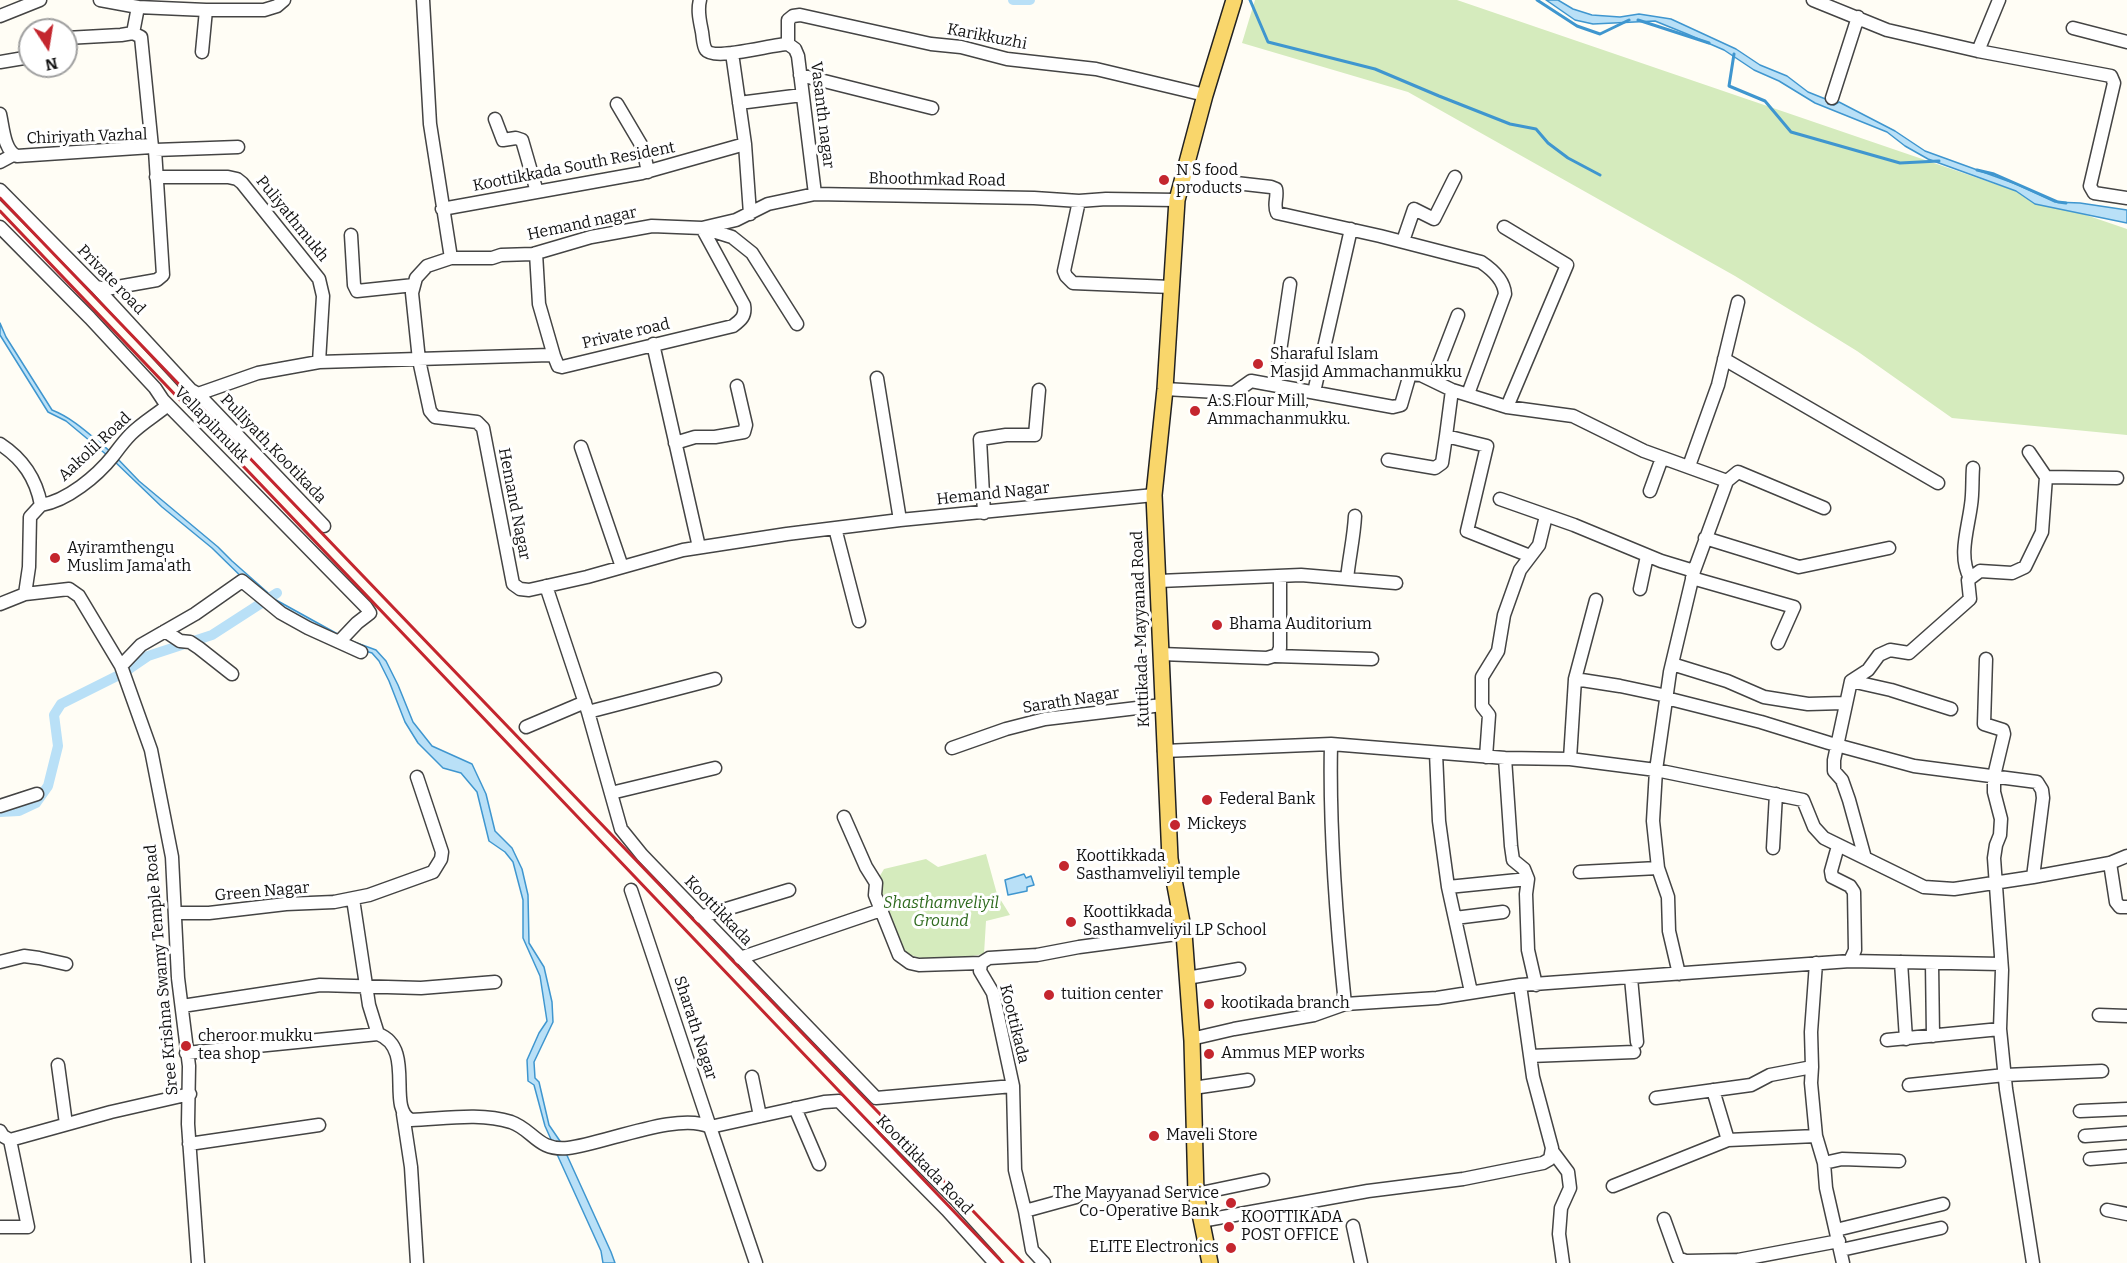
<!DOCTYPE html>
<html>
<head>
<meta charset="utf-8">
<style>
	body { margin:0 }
	#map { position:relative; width:2127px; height:1263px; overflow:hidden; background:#fffdf5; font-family:Bitter,serif }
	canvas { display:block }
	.north { position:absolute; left:18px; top:18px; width:60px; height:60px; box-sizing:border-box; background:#fff; border:2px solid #a0a0a0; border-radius:50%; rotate:168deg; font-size:16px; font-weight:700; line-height:24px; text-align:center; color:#111 }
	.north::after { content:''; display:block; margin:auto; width:21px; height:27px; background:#c4262e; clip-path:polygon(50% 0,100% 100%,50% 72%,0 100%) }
</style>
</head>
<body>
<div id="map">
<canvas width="2127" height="1263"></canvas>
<div class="north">N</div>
</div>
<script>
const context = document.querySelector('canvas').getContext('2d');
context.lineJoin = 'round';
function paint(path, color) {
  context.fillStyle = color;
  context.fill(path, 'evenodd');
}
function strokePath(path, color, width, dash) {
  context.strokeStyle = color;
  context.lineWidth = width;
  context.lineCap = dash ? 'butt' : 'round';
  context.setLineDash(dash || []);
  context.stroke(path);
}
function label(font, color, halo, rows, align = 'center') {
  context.font = font + ' Bitter,serif';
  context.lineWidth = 6;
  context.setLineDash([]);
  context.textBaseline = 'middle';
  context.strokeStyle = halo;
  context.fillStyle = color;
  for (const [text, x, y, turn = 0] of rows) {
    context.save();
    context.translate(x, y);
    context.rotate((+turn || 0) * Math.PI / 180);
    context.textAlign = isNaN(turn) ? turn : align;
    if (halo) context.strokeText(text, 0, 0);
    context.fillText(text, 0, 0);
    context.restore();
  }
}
paint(new Path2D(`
	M1255,0H1457L2127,229V435L1952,418L1857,351L1735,276L1408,92L1242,43Z
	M986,854L997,894L1010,915L986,921L984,954C955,959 933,964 905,953L879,889L878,879L884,869L926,859L938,867Z`), '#d5ebbd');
const water = new Path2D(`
	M1546,0H1558L1573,9L1592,15L1620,17L1639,14L1671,19L1736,49L1760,65L1787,76L1808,92L1828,100V104L1834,105L1839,102L1895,131L1925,151L2016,184L2055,202L2080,203L2127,210V223L2035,204L2016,191L1928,159L1905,146L1887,132L1815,103L1779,81L1754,70L1724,50L1687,34L1655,21L1593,24L1575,20Z
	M0,323L6,337L52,410C75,419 92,437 111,452L108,456L66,421L48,412L0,335Z
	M115,456L139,481L218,547L232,561L276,600L343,637L339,641L257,592L212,548L162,507L112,459Z
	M346,639L376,650L386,661L398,685L413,722L432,746L472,764L486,794L495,831L512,848L522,869L528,895L529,943L544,967L552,1002L553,1022L534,1062L535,1078L539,1082L549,1125L562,1144L554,1146L545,1126L534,1085L528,1081L527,1060L539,1033L547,1021L540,976L523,938V900L513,862L505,852L489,841L477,792L461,773L443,768L418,743L405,722L389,681L379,661L372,653L362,650Z
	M1024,874L1026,878L1031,876L1034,885L1027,887V891L1008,895L1005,880Z
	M565,1151L611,1252L615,1263H603L601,1251L556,1152Z`);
paint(water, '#b9e0f7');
strokePath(water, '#3f96cf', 1.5);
strokePath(new Path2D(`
	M1250,0L1268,42L1375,69L1439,96L1510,124L1536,129L1548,143L1568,158L1600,175
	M1537,0L1577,26L1600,34L1629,20
	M1638,20L1709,43
	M1734,54L1729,86L1765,101L1791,132L1900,163L1939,161
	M1977,170L1994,174L2058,202L2066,203`), '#3f96cf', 3);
strokePath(new Path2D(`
	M1013,0H1030
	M0,812L19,811L36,803L48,786L58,746L54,715L61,704L123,673L148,656L212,635L277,593`), '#b9e0f7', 10);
const minor = new Path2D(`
	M100,0L138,7L206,10H264L277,6L284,0
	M423,0L430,124L451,258
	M700,0C697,11 700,21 702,32C703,38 703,46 706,50C714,61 773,44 788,44
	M1813,0L1887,30L1978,51L2111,76L2114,83L2090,186L2094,193L2127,198
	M0,16L40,0
	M2073,28L2127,42
	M133,33L141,37L152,147
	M66,38L121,35L133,33L138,7
	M788,44V20L793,16L800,15L931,44L961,47L1007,59L1096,69L1205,95
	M788,44L795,49L798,56L815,194
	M1978,51L1999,0
	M202,52L206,10
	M732,53L745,144L750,214
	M0,62L30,57
	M800,75L932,108
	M1832,98L1858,17
	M739,103L802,95
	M617,104L643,148L648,172
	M0,114C3,127 4,151 17,156L152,147L155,150L163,275L157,280L106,289L96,287
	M495,119L503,140L516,138L522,140L537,192
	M155,150L238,147
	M0,162L13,155
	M156,177H228L237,179L242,183L319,279L323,296L319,362
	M1183,177L1271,187L1276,189C1278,197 1273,205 1277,213L1380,236L1481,262C1493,270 1504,280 1505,294L1468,394
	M0,190L96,287L191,390L198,394L324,526
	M1079,201L1064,271L1066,276L1073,283L1171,287
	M442,209L642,173L745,144
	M0,227L90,318L155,388L163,400L366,607L370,613L357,623L339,642
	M1504,227L1567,265L1507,407
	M703,228L732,237L752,253L797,324
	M351,235L354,285L357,291L414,285
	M1403,241L1414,209L1434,219L1455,177
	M536,253L539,304L554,356
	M653,344L699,547
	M1724,359L1938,483
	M877,378L900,520
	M1433,380L1458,315
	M1275,385L1290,284
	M1165,389L1234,393L1251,381L1393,407L1401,405L1410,374L1421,375L1452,390L1507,407L1573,416L1644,451L1727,481L1694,571L1670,672L1656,770L1653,821L1658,868L1668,897L1669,931L1679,974
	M1452,390L1446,436L1487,446L1467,531L1530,556
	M1314,392L1351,229
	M198,394L258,373L319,362L550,355L554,356L558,366L562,367L733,326C741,320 746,316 744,305L702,228
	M675,443L695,437H715L744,432L746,425L737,386
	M0,444C23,459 36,478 41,505L30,517L29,567L25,594
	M581,447L622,567
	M1388,460L1435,468L1442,463L1446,436
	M1689,466L1718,385L1738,302
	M2046,477L2117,478
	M1727,481L1738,472L1824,508
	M1650,491L1662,458
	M1154,495L900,520L787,534L683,550L587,577L529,590L520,589L513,584L483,428L477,422L435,417L430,411L419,360L412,293L416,278L427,266L451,258H492L501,255L533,254L591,237L652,226L702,228L736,220L768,204L815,194L1034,198L1079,201L1106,199L1177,200
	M1500,499L1574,525L1661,561L1694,571
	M41,505C67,501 97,476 113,456C119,448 124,441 131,434C142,423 156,415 168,405
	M984,513L980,439L1006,435H1035L1039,390
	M835,528L859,621
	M1705,538L1799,567L1889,548
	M1692,578L1794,607L1778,643
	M1970,578C1958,556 1968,529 1971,505C1973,493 1972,480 1973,468
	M1347,579C1349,558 1354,537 1355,516
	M1159,581L1301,575L1396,583
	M546,586L588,712L621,829L642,855L876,1098L1013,1086
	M1640,589L1647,556
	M0,604L25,594L69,589L79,596L121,666L151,750L172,857L178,978L189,1066L188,1124L198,1263
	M165,631L180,641L190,642L199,648L232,674
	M1161,654L1267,658L1277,655L1280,648V576
	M1275,656L1372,659
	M1986,659L1984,724L2003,730L2004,734L1994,776V792L2001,819L2000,835L1996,845L1994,858L2002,970L2000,1029L2006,1089L2033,1263
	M1672,664L1727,681L1764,697L1808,704L1843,703
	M121,666L141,645L195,614L242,581L281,613L308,628L361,652
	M1575,679L1620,686L1667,696
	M1851,681L1891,690L1951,709
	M1666,698L1761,722L1829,743L1914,766L2037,782L2042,790L2043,798L2033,877
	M588,712L715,679
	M526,727L585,702
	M1331,744C1329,831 1336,918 1345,1004
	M952,748L1006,729L1045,719L1162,705
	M1164,751L1331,744L1505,758L1570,759L1656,770L1803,800L1814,827L1824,838L1924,887L1954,889L2033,877L2110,863L2127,856
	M1436,753L1439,821L1448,887L1471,992
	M1486,757L1489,715L1482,706V677L1498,651L1504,615L1520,570L1539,545L1546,516
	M1505,758L1511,846L1513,860L1524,869L1528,879L1526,894L1528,950L1536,985
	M1570,759L1575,679L1596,600
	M611,793L715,768
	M0,806L37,794
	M844,817L866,867L876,883L875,895L899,955L910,963L919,965L981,963
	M1838,846L1831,871L1832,877L1850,886L1854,892L1855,950L1850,961
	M1773,848L1776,794
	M1865,858L1849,800L1842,780L1834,771V760L1851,681L1868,670L1879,655L1890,650L1909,653L1970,599L1968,580L1980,571L2012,573L2025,567L2042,532L2046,477L2029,452
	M2110,863L2116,902L2120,907H2127
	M1580,872L1658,868
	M1448,887L1528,879
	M631,890L710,1127L824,1102L839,1101L947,1210L995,1263
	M353,899L369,1005L378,1034
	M175,913H209L286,904L334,902L369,895L433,872L441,859L442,852L417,777
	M700,917L789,890
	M1455,918L1503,912
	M740,958L881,910
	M0,962L24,956L39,958L66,964
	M1901,962L1906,1039
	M1816,963L1811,1032L1812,1067L1811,1083L1816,1136L1824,1163L1826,1188L1843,1263
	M1932,963L1933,1036
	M1187,978L1239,969
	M1631,978L1637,1042
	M182,1006L320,985L421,988L495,982
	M2099,1015L2127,1016
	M1191,1039L1234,1029L1314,1015L1345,1004L1437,998L1520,985L1850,961L2001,964
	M1887,1040L2000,1029
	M186,1053L378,1034C416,1048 386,1108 411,1120C442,1119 480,1112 511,1122C534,1130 537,1151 568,1148C604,1144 679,1111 710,1127L756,1263
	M1530,1056L1634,1052
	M58,1065L66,1124
	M752,1077L760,1116
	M1909,1085L2005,1075L2102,1071
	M1193,1088L1248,1080
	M1713,1090L1728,1140
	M1656,1098L1751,1085L1770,1075L1812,1067
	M795,1108L819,1164
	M2080,1111L2127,1109
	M403,1114L411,1167L417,1263
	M0,1131L3,1136L10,1140L28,1227H0
	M2085,1136L2127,1133
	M10,1140L111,1112L190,1094
	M189,1144L319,1125
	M1553,1152L1568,1172L1570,1188L1561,1208L1559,1234L1563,1263
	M2090,1159L2127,1156
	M1824,1163L1842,1159L1899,1161
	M1613,1186L1728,1140L1816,1136
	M1196,1194L1263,1180
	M1076,1197L1025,1211L1015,1170L1013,1086L993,993L980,971L981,963L989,958L1037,955L1079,947L1184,933
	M2107,1210L2127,1214
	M1025,1211L1032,1250L1044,1263
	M1664,1219L1678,1258L1686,1261L1738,1260L1839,1241
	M1201,1221L1368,1191L1463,1179L1543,1163L1550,1159L1552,1148L1533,1077L1520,985
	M1353,1226L1361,1263
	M1836,1230L1943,1204
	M1841,1250L1941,1228`);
const major = new Path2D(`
	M1210,1263L1196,1194L1192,1041L1184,933L1170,859L1154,495L1165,389L1177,200L1205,95L1234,0`);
strokePath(minor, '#444', 15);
strokePath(major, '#222', 18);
strokePath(minor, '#fff', 12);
strokePath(major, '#f9d66b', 15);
strokePath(new Path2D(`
	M0,198L1023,1263
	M0,211L1003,1263`), '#c4262e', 3);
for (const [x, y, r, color] of [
	[1164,180,6,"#c4262e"],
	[1258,364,6,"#c4262e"],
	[1195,411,6,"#c4262e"],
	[55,558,6,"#c4262e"],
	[1217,625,6,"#c4262e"],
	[1207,800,6,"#c4262e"],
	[1175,825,6,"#c4262e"],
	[1064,866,6,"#c4262e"],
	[1071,922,6,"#c4262e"],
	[1049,995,6,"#c4262e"],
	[1209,1004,6,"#c4262e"],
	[186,1046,6,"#c4262e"],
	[1209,1054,6,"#c4262e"],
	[1154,1136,6,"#c4262e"],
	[1231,1203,6,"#c4262e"],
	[1229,1227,6,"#c4262e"],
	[1231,1248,6,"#c4262e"]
]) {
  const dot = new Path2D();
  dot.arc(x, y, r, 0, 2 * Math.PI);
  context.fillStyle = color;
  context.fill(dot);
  strokePath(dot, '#fff', 2);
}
label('16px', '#111', '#fff', [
	["Karikkuzhi",987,37,11],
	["Vasanth nagar",822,115,83],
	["Chiriyath Vazhal",87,137,-2],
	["Koottikkada South Resident",574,167,-11],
	["Bhoothmkad Road",937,180,1],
	["Puliyathmukh",292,219,51],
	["Hemand nagar",582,224,-12],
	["Private road",111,280,46],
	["Private road",626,334,-13],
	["Vellapilmukk",211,425,46],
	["Aakolil Road",95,447,-43],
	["Pulliyath,Kootikada",273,449,46],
	["Hemand Nagar",993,494,-6],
	["Hemand Nagar",514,504,79],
	["Kuttikada-Mayyanad Road",1141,629,-92],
	["Sarath Nagar",1071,701,-9],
	["Green Nagar",262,892,-5],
	["Koottikkada",718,911,46],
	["Sree Krishna Swamy Temple Road",162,970,-95],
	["Koottikada",1014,1024,76],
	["Sharath Nagar",695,1028,72],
	["Koottikkada Road",924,1165,46]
]);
label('16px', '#111', '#fff', [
	["N S food",1176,171],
	["products",1176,189],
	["Sharaful Islam",1270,355],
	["Masjid Ammachanmukku",1270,373],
	["A.S.Flour Mill,",1207,402],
	["Ammachanmukku.",1207,420],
	["Ayiramthengu",67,549],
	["Muslim Jama'ath",67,567],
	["Bhama Auditorium",1229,625],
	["Federal Bank",1219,800],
	["Mickeys",1187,825],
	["Koottikkada",1076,857],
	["Sasthamveliyil temple",1076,875],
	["Koottikkada",1083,913],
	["Sasthamveliyil LP School",1083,931],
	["tuition center",1061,995],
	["kootikada branch",1221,1004],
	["cheroor mukku",198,1037],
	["tea shop",198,1055],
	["Ammus MEP works",1221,1054],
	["Maveli Store",1166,1136],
	["The Mayyanad Service",1219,1194,"right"],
	["Co-Operative Bank",1219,1212,"right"],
	["KOOTTIKADA",1241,1218],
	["POST OFFICE",1241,1236],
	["ELITE Electronics",1219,1248,"right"]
], 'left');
label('italic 16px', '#2f6b1f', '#fff', [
	["Shasthamveliyil",941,904],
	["Ground",941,922]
]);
</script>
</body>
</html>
